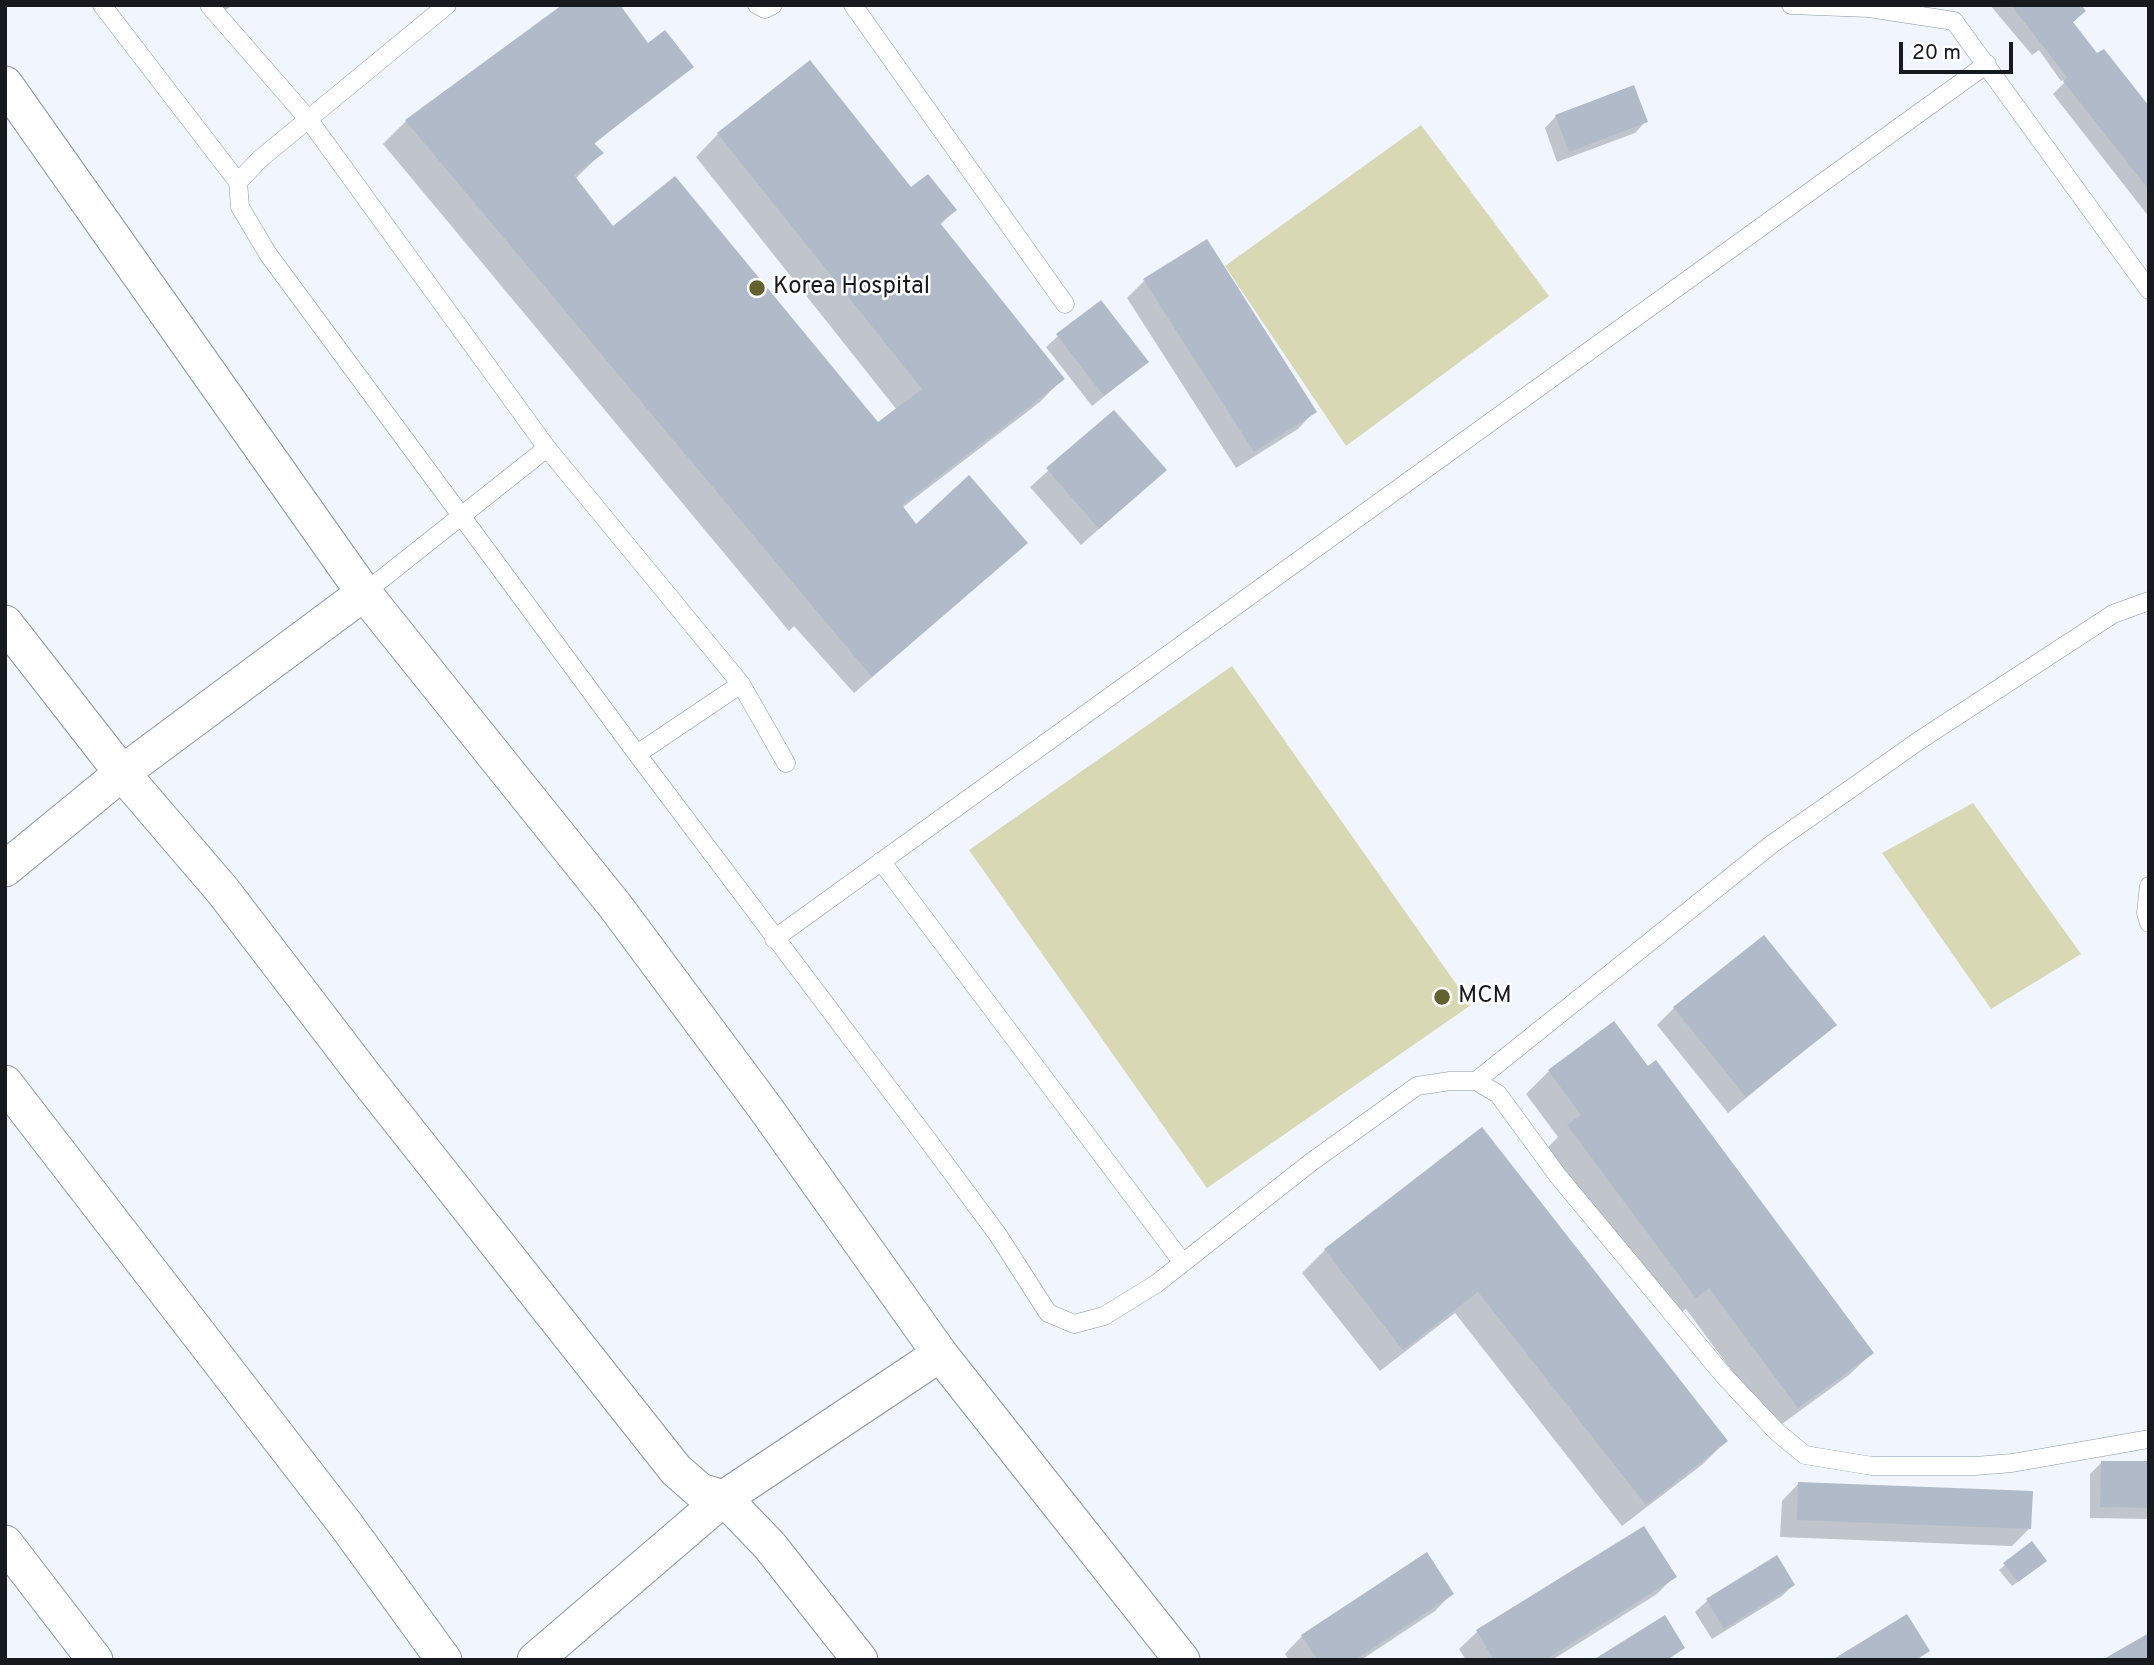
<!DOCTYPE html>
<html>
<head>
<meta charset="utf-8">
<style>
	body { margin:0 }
	#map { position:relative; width:2154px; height:1665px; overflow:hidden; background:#f0f5fe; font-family:Overpass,sans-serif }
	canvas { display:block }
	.frame { position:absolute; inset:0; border:7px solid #161a1f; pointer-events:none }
	.scale { position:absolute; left:1899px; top:42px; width:114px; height:32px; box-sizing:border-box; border:4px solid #161a1f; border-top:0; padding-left:9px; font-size:21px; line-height:24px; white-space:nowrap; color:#161a1f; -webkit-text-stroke:5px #fff; paint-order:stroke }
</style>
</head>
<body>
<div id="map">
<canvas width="2154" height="1665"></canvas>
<div class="frame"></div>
<div class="scale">20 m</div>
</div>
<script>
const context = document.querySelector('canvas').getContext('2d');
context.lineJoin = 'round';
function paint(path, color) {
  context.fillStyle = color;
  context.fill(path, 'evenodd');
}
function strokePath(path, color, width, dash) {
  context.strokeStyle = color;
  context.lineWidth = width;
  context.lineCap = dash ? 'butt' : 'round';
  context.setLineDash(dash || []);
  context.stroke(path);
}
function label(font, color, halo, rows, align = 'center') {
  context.font = font + ' Overpass,sans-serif';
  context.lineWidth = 5;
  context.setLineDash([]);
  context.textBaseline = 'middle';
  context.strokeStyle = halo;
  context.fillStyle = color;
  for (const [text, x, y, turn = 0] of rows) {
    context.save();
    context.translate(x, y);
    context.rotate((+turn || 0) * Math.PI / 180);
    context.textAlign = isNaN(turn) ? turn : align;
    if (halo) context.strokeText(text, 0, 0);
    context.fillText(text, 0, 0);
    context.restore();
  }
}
paint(new Path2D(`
	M1421,125L1549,296L1346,446L1225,266Z
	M1232,666L1471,1005L1207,1188L969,850Z
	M1973,803L2081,954L1991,1009L1882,853Z`), '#d8d8b5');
paint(new Path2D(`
	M219,5H233L224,11Z
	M565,5L691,66L594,144L602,153L575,179L612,229L878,425L897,410L696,157L718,134L911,190L955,210L940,225L1062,379L1040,402L902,508L915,527L1026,543L854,693L794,626L789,631L383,144L406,121Z
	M1990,5H2079L2084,11L2072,23L2095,53L2149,110V217L2053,94L2069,78L2061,81L2039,50L2032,55Z
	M1556,116L1646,121L1635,133L1557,162L1545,128Z
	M1144,281L1315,411L1298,429L1236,468L1127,298Z
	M1058,336L1147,362L1092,406L1046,347Z
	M1114,412L1165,470L1081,545L1030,487Z
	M1674,1008L1835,1025L1728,1113L1657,1025Z
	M1549,1071L1872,1353L1849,1375L1775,1429L1686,1309L1672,1319L1545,1150L1558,1137L1526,1094Z
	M1481,1129L1726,1441L1703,1464L1622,1526L1455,1313L1380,1371L1302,1273L1325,1250Z
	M2102,1462L2149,1463V1519L2090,1518V1474Z
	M1799,1483L2029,1529L2012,1546L1780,1537L1782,1501Z
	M1643,1528L1674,1577L1657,1594L1552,1660H1466L1459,1649L1477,1632Z
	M1776,1558L1793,1585L1782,1596L1712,1639L1695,1612L1707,1601Z
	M2005,1565L2039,1566L2012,1586L1999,1570Z
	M1452,1593L1435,1611L1361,1660H1289L1285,1654L1302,1636Z`), '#0003');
paint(new Path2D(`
	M562,5H620L648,43L665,30L694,67L594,143L604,153L574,175L613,226L675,176L878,422L922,389L717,133L810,60L911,187L928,174L957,210L940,223L1065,379L902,505L916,524L969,475L1028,543L872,677L405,120Z
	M2011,5H2081L2086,11L2073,22L2097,53L2104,49L2149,106V190L2063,81L2067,77Z
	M1634,85L1648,122L1569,152L1555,115Z
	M1207,239L1317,412L1254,452L1143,279Z
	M1101,300L1149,362L1104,396L1056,334Z
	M1114,410L1167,470L1099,529L1046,468Z
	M1764,935L1837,1025L1746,1097L1673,1007Z
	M1614,1021L1648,1066L1656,1060L1874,1353L1798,1408L1709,1288L1696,1298L1567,1125L1581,1115L1548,1070Z
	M1482,1127L1728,1441L1646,1505L1478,1292L1403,1350L1324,1249Z
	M2101,1461H2149V1508L2100,1507Z
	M1798,1482L2033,1491L2031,1529L1797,1520Z
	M1644,1526L1677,1577L1545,1660H1494L1476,1630Z
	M2032,1541L2047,1561L2018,1582L2003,1563Z
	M1427,1552L1454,1594L1355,1660H1318L1301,1635Z
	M1777,1555L1795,1585L1724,1629L1706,1599Z
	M1907,1614L1930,1651L1916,1660H1832Z
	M1665,1615L1685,1648L1667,1660H1593Z
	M2149,1633V1660H2102Z`), '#b1bac8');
const lane = new Path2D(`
	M102,5L238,182
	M209,5L309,120L547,448L741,684L786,763
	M447,5L260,159L238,182L240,207L268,254L637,754L924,1135L998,1235L1048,1313L1074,1324L1104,1316L1156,1284L1310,1163L1417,1086L1450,1081H1476L1498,1094L1558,1176L1725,1377L1777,1432L1805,1455L1872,1466H1975L2012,1463L2149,1439
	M757,5L765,9L773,5
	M853,5L1065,304
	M1791,5L1869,8L1954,21L2149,290
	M364,593L547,448
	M637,754L741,684
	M881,861L1183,1263
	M2149,886L2146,913L2149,923
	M774,939L1987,64
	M1476,1081L1772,844L1920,740L2113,614L2149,601`);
const street = new Path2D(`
	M5,84L364,593L616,907L766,1109L940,1354L1182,1660
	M5,623L122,773L223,891L366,1078L676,1470L700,1491L724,1498L770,1546L860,1660
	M5,869L122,773L364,593
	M5,1083L346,1525L444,1660
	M5,1543L95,1660
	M535,1660L724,1498L940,1354`);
strokePath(lane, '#8d95a3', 19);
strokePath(street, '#8d95a3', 37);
strokePath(lane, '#fff', 18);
strokePath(street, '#fff', 35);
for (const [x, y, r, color] of [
	[757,288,9,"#63612d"],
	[1442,997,9,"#63612d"]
]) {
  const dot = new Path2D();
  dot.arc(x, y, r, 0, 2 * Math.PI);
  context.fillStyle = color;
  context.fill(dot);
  strokePath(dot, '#fff', 2.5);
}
label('24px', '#161a1f', '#fff', [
	["Korea Hospital",773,288],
	["MCM",1458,997]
], 'left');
</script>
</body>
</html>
